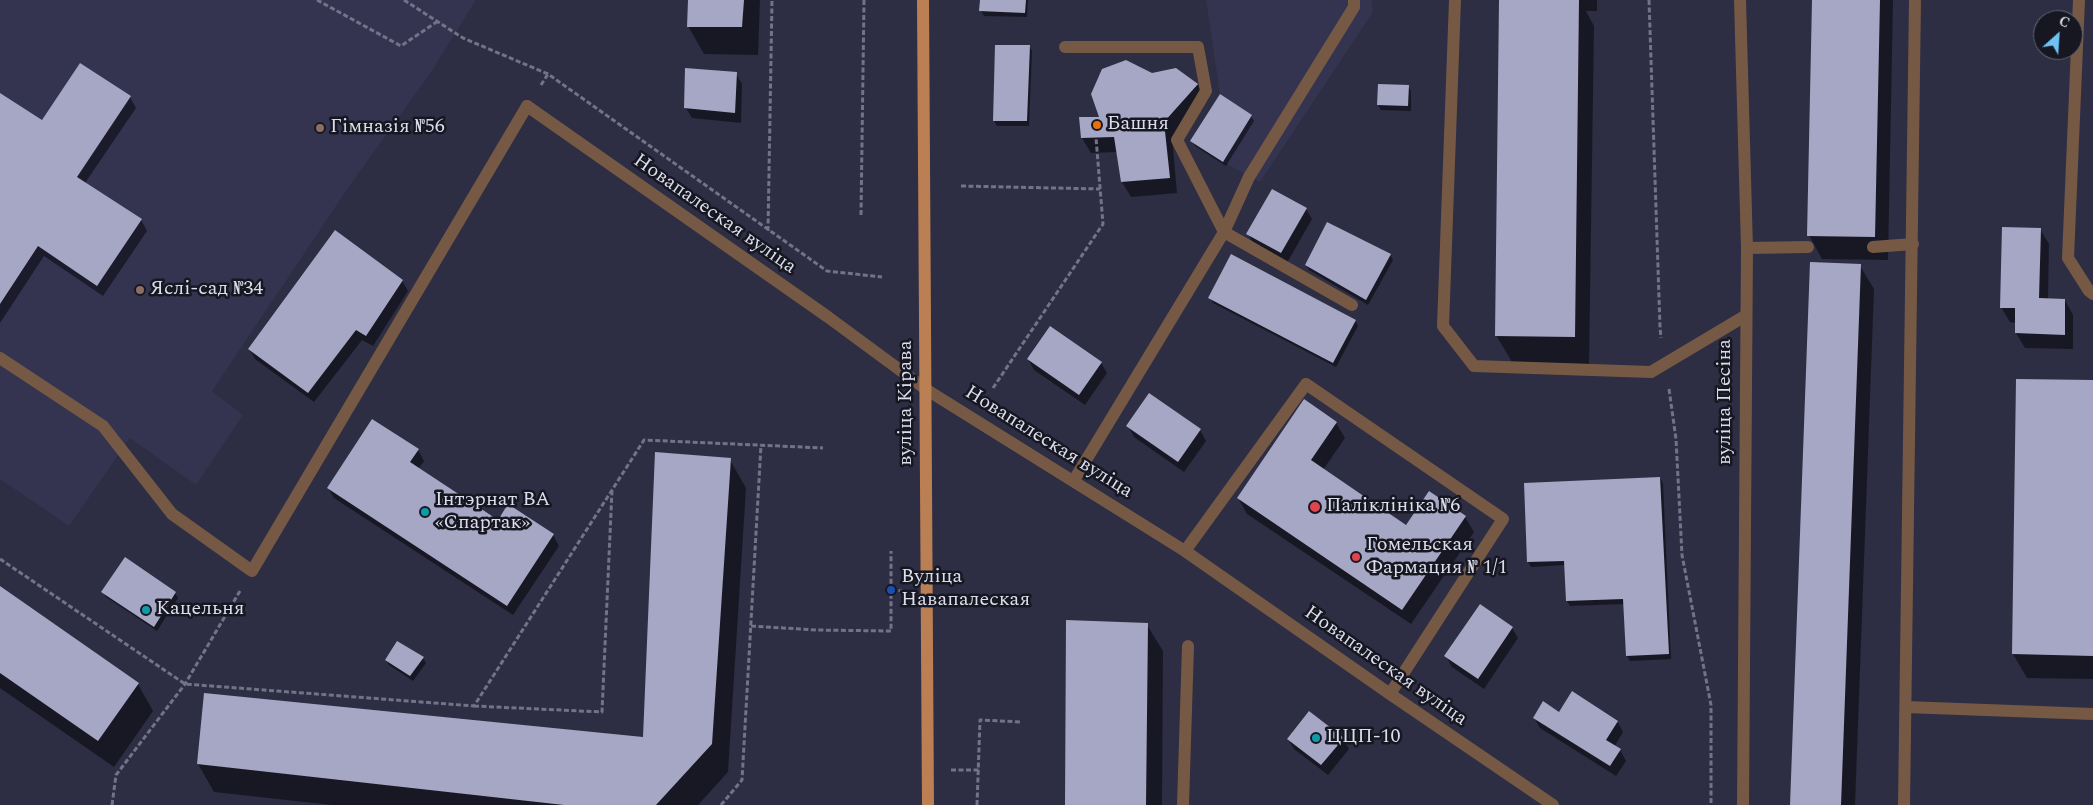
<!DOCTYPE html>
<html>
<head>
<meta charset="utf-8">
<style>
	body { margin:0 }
	#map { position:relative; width:2093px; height:805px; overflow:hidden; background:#2d2d44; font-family:Spectral,serif }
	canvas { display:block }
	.north { position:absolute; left:2033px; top:10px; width:50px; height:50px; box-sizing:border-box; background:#161721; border:1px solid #656672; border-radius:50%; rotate:26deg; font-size:14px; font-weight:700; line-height:20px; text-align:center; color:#dcddec }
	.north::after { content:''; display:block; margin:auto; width:18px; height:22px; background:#70c2f4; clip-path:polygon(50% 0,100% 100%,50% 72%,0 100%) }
</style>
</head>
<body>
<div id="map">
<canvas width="2093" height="805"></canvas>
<div class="north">С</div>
</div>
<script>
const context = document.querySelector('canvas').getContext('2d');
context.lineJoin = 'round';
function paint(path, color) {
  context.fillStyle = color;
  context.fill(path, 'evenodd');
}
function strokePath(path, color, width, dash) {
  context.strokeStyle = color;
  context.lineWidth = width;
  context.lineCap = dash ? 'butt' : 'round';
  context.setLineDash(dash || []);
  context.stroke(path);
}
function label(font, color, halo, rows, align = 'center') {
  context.font = font + ' Spectral,serif';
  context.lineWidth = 5;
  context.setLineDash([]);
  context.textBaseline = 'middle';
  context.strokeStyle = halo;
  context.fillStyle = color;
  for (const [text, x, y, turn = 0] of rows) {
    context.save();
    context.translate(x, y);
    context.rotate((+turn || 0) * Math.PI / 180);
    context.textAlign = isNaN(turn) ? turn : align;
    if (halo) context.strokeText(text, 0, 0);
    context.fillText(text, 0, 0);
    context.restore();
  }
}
paint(new Path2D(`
	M0,0H476L433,69L348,188L212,391L243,415L196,485L130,438L69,526L0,479Z
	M1206,0H1372L1373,12L1260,182L1223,162L1220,94Z`), '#343451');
paint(new Path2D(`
	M689,0H760L758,55L704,54L688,26Z
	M981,0H1028L1027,17L984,16L981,11Z
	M1501,0H1597V11H1586L1594,26L1589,364L1512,362L1496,335Z
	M1813,0H1893L1888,260L1822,259L1809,235Z
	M1029,46L1032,51L1029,126H997L994,121Z
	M1175,69L1198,85L1206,100L1172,137L1177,193L1131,197L1122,182L1117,152L1091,153L1082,138L1080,118H1100Z
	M736,74L742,84L741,123L692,118L686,108Z
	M1408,86L1411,91V111L1381,110L1378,105Z
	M0,94L42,122L130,97L136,108L85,183L141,220L147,231L103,296L44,256L0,323Z
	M1251,116L1254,121L1226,166L1195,146L1192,141Z
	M1306,209L1312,219L1287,263L1254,244L1248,234Z
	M2040,229L2049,244L2048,300H2065L2073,315V349L2025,348L2016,333V323L2010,322L2001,307Z
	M1390,255L1393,260L1368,305L1309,270L1306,265Z
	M1860,266L1874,289L1855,805H1792Z
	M402,281L408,291L373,346L362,340L314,402L255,359L249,349Z
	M1210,298L1355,320L1358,326L1336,367L1213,303Z
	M1028,359L1101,363L1107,373L1085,405L1034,370Z
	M2093,381V679L2027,678L2013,654Z
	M1336,423L1345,438L1323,470L1406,527L1465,517L1474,532L1411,624L1247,514L1238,498Z
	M1128,426L1200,430L1206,441L1184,472L1134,437Z
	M418,450L424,461L418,469L498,521L553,535L559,546L513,615L334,498L328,488Z
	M730,460L746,488L728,772L698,805H332L214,792L198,764L644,739Z
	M1660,478L1663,483L1671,659L1630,661L1627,656L1624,604L1570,606L1567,601L1565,565L1531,567L1528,562Z
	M0,588L138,684L153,711L114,767L0,688Z
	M103,592L175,593L178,598L157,631L106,597Z
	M1147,625L1163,651L1162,805H1067Z
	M1512,628L1518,638L1484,689L1452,667L1446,656Z
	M423,658L426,663L413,681L389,665L386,660Z
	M1559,713L1617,721L1623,732L1614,747L1620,750L1626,761L1616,776L1540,728L1534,718Z
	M1288,739H1343L1349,749L1328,775L1294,749Z`), '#0007');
paint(new Path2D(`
	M688,0H744L742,27H687Z
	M980,0H1026L1025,13L979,11Z
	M1499,0H1579L1575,337L1495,336Z
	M1812,0H1880L1875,237L1807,236Z
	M995,45H1030L1027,121H993Z
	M1126,60L1152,73L1176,68L1198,84L1164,122L1170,178L1121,182L1114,137L1081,138L1079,117H1099L1091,94L1102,69Z
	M80,63L131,96L77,177L142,219L97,286L38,246L0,304V93L42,120Z
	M685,68L737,72L735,113L684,108Z
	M1378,84L1409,85L1408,106L1377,105Z
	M1220,94L1252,115L1223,162L1190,141Z
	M1272,189L1307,208L1281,253L1246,234Z
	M1327,222L1391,254L1366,300L1305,265Z
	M2002,227L2041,228L2039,298L2065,299V335L2015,333V308H2000Z
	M335,230L403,280L366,336L356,330L308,393L248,349Z
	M1231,254L1356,320L1333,363L1208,298Z
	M1810,262L1861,264L1841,805H1790Z
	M1050,326L1102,362L1079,395L1027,359Z
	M2016,379L2093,380V656L2012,654Z
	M1149,393L1201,429L1178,462L1126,426Z
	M1304,399L1337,422L1311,460L1406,525L1429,491L1466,516L1402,610L1237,498Z
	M372,419L419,449L410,462L498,520L508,504L554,534L507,606L327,488Z
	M655,452L731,458L712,744L656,805H564L197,764L204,693L643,737Z
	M1660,477L1669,654L1626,656L1623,599L1566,601L1564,561L1527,562L1524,483Z
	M125,557L176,592L154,627L101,592Z
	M0,586L139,683L98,741L0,673Z
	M1480,604L1513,627L1478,679L1444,656Z
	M1066,620L1148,623L1146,805H1065Z
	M397,641L424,657L410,676L385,660Z
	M1572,691L1618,721L1606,740L1621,749L1610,766L1533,718L1543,701L1559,712Z
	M1309,711L1344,738L1321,765L1287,739Z`), '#a6a7c4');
strokePath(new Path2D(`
	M317,0L401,46L438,21
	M404,0L463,38L548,74L827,271L882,277
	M1649,0L1660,327L1661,338
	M541,85L548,74
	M961,186L1100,189
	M861,215L864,0
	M768,231L772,0
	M993,388L1103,224L1096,138
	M1669,389L1676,439L1682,555L1711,705V805
	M0,559L185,684L474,706L644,440L823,448
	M891,590L903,591
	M751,626L816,630L891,631V551
	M474,706L602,712L612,490
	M951,770H979
	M112,805L116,775L185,684L240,591
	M721,805L742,780L761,445
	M977,805L980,720L1020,722`), '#737387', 3, [5, 2.5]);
strokePath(new Path2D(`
	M1455,0L1443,326L1474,366L1651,372L1745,316
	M2079,0L2068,258L2089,291L2093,294
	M1065,47H1198L1206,91L1177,140L1224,232L1352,305
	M1873,247L1913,244
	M1747,248L1808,247
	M0,358L103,426L172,514L252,571L527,106
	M1074,480L1224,232L1249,177L1354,7V0
	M1185,551L1306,384L1503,519L1390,694
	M1906,707L2093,714
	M1183,805L1188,646
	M1904,805L1915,0`), '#765944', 12);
strokePath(new Path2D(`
	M1740,0L1747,248L1743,805
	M527,106L828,317L927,390L1185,551L1390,694L1553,805`), '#765944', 12);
strokePath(new Path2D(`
	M923,0L928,805`), '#ba7f53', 12);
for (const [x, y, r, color] of [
	[1097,125,5,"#e8710a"],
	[320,128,5,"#8d6e63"],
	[140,290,5,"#8d6e63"],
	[1315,507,6,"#e0444e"],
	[425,512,5,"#0f9aa8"],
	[1356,557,5,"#e0444e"],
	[891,590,5,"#1a4fb4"],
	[146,610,5,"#0f9aa8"],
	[1316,738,5,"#0f9aa8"]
]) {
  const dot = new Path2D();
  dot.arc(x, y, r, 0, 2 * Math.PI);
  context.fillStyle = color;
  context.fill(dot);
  strokePath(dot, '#161721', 2);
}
label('20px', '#dcddec', '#161721', [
	["Башня",1107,125],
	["Гімназія №56",330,128],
	["Яслі-сад №34",150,290],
	["Інтэрнат ВА",435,501],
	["«Спартак»",435,524],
	["Паліклініка №6",1326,507],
	["Гомельская",1366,546],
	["Фармация № 1/1",1366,569],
	["Вуліца",901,578],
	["Навапалеская",901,601],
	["Кацельня",156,610],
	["ЦЦП-10",1326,738]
], 'left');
label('20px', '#dcddec', '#161721', [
	["Новапалеская вуліца",714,215,35],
	["вуліца Песіна",1726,402,-90],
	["вуліца Кірава",907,403,-90],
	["Новапалеская вуліца",1048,443,32],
	["Новапалеская вуліца",1385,667,35]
]);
</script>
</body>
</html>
